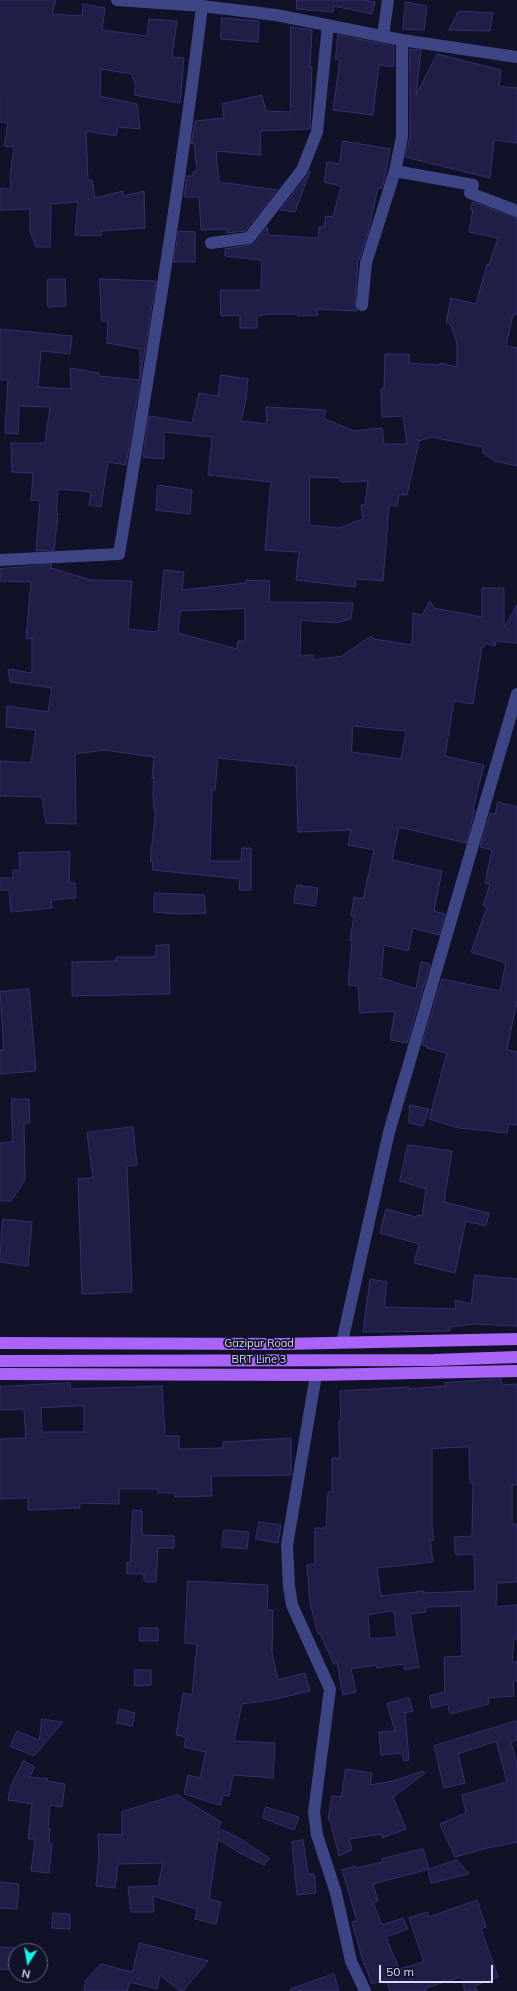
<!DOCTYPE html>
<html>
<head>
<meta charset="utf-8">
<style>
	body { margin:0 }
	#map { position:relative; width:517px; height:1991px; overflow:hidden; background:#111127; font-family:Mulish,sans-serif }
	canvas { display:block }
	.north { position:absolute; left:8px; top:1943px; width:40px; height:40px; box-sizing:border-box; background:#111127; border:1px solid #61617d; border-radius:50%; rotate:191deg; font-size:11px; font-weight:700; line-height:16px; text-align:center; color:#d8dafe }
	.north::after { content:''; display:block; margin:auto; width:14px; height:18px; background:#0cf6eb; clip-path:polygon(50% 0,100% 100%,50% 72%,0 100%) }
	.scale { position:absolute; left:379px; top:1965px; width:114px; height:18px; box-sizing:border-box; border:2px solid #d8dafe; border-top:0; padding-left:5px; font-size:12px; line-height:14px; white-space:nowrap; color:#d8dafe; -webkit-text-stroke:3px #111127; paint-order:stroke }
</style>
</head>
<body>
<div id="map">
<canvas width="517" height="1991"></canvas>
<div class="north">N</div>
<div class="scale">50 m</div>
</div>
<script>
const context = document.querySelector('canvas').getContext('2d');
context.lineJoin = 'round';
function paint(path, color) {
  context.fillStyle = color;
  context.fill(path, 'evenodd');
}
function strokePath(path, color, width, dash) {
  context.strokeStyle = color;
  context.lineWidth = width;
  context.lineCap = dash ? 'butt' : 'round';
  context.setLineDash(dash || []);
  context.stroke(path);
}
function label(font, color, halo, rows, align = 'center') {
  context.font = font + ' Mulish,sans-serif';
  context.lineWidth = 3.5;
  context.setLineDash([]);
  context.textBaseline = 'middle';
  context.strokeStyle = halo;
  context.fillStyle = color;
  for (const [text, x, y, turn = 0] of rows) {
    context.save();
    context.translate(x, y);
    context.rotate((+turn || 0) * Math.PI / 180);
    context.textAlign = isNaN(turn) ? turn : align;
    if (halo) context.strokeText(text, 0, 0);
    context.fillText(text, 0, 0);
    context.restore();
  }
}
const building = new Path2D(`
	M0,0H56L52,14L82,16L83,4L105,8L102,30L147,36L149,19L177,21L172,57L184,58L180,103L134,95L136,87L132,74L101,69L100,96L137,104L140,129L118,127L116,136L86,131L88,180H92L95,198L123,191V196L144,191L145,228L101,231V236L75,235L78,202L51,204L50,247H36L30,231V209L0,210V188L11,189L10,176L14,147L4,146L8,123L0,122Z
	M297,0H364L375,2L372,14L334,6L333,12L297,9Z
	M406,2L427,6L424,30L403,29Z
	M459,11L493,13L490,31L449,30Z
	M222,18L259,21L258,42L221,39Z
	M291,27L312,30L310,67H312L310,129L260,131L261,155L216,151L219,182L277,190L245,231L226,233L227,229L201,230L199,197H184L187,176H193V172H197L194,143L191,144L195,121L224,118L222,104L262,95L266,111L290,112Z
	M338,35L394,46V67L379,65L373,115L333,110L340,60L336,59Z
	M410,49L421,50L416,95L437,54L501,70L499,86L517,88V143L494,140L490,178L405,157L410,137Z
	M343,141L390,149L385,178L382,188H378L368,233L359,260H358L355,304L357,311L317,309L318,315L298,316V314H271L257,316V328H240V315L221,316L220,290H261L262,260L225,256V249L251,245L255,243L267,227L268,235L318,238L319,227H324L326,216L333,217L341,186L324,182L327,162L339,164Z
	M310,171L295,212L280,210L308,175Z
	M473,202L517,218V315L513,314L506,346L517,348V466L494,461L483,453V447L431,437L419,441L407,495H399L397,506L389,505L383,581L356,579L355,587L296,580L299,552L265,550L271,482L208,475L212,437L164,432V459L143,457L149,416L192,423L199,393L218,396L221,375L248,379L246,400L241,421L267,424L266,407L326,410L323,418L354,431L382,428L384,444H407L403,416L382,417L381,389H384L385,354H409V363L440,365V363L457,367V343L450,323H446L451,298L476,304L487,264L489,265L498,238L469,232L473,210H471ZM310,477L340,478L341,482L368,481L365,505H361L363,519L339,528L310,525Z
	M179,231L195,232V262H174Z
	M48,279H65L66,306L48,307Z
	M100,279L156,281L126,465L108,462L101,507L89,505L91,492L58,489L56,514H58L54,550L36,551L40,501L31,500L33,473L12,472L11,443H45L50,407L19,406L18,434L5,433L8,380H0V329L72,336L70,354L41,351L38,387L71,389L70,368L99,373V376L140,380V349L107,343L108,321H102Z
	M158,485L192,490L190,514L156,510Z
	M52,565L51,568L91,580L132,581L128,629L158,632L164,570L184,572L182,590L246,583V580L270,581L269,602L353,603L351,619L336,623L301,620L300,656L313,655V660L342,656L371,636L374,639L412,645L413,613L422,615L430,601L434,608L482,617V588H504V628L517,605V643L496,641L495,646L485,643L484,647H482L473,704L454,701L445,756L484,765L473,809L475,810L466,843L399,827L392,860L442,871L434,911L445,914L439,935L413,928L408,951L384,945L381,978L416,989L421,962L430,964L407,1043L390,1040L395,1011L360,1013L358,986L348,985L352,940H350L354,916H351L354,897L363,899L374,850L348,845L351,830L298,832L296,766L218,758L215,790H212L210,861H241L242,848H251V890H239L240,879L153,870L152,861H150L156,810H154L153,794L154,778H152L154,757L104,750L75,754L76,824L46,823L42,797L0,796V761L31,763L36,730L6,727L7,706L48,712L52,688L10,682L8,669L32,673V638L26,639L31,582L0,581V569ZM245,609V641H238L237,649L178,633L180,611ZM353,726L406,731L401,759L352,752Z
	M498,802L517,807V1000L507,1050L517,1052V1125L509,1124L507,1133L459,1128L429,1119L447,1053L427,1048V1046L422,1045L442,979L500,991L506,963L471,952L487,907L483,905L490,884L485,883L492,850L480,847L490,813L495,814Z
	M70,852L69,883H75L76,898L51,900L52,908L11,912L9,890H0V878H13V870H20L19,853Z
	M297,885L318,888L315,906L294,903Z
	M155,893L204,895L206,913L178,914L154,912V895Z
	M169,945L170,994L72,996V962L116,961V957H156V946Z
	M29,989L36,1071L0,1074V1050H4L0,992Z
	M12,1099H29L30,1123H24L25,1180L11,1201H0V1143L12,1142Z
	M410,1105L429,1109L423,1126L409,1123Z
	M133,1127L137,1165L127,1166L132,1292L82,1294L78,1179L93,1178L87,1133Z
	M408,1145L452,1151L444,1202L489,1213L486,1226L466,1221L455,1273L414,1263L419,1244L380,1233L386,1209L416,1217L417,1215L422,1216L426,1189L400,1181Z
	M3,1219L32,1222L28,1266L0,1262Z
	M475,1275L517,1279V1326L474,1324L450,1327V1331L363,1332L370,1279L387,1282L384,1307L456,1309L455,1300L471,1304Z
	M501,1379L502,1385L517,1384V1485H512V1524H517V1582L497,1583L496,1607L517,1605V1639H514L512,1662H517V1681H513L514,1696L488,1698L489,1704L450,1714L448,1704L432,1708L429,1696L445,1692L444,1657L462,1656L461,1606L426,1607V1612L410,1614L419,1667L405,1670L404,1664L377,1668L376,1665L351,1669L356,1692L343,1695L337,1662L334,1664L320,1634H318L310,1603L307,1565L315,1564V1528H326L328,1492H332V1458H340L339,1421H341L340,1391L409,1387V1389L446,1386L445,1383ZM469,1447L470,1483H473L472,1536L454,1537L456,1555L474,1554L475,1591L424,1593V1591L381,1596L377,1568L433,1562L430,1540H434L432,1527V1449ZM394,1611L397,1637L370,1639L368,1615Z
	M70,1383L71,1389L162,1386L165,1436H179V1449L223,1448V1442L291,1438V1475L211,1476L212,1496L175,1497V1493H158V1489H119V1504L80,1503V1508L28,1510V1498L0,1499V1439L26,1438L24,1409L0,1410V1387ZM84,1406V1432H42L41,1408Z
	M133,1510L142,1511V1535L174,1536V1548H158L156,1582L144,1581V1574H127V1562H130Z
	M259,1522L281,1525L278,1543L256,1539Z
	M224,1530L249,1532L247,1549L222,1547Z
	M188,1581L268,1585L267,1610H273L272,1652L278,1680L305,1673L310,1691L271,1700L242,1704L234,1741L275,1743L273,1778L233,1775L229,1796L223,1795L220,1805L184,1794L188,1775L200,1778L206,1752L184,1747L186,1737L176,1735L183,1693L192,1695L197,1644L185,1643Z
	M140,1628H158V1641H140Z
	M135,1670H151V1685L135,1686Z
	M409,1698L413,1711L405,1713L409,1760L404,1761L402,1753L381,1755L379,1732L395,1731L387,1704Z
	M120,1709L135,1713L132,1726L117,1723Z
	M42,1719L63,1722L34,1756L10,1746L17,1731L39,1740Z
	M517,1721V1740L511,1742L517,1763V1842L487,1848L455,1857L440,1824L466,1813L462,1795L507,1782L496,1741L458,1754L465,1783L444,1788L434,1746Z
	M24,1761L35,1767L29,1777L48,1779L47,1781L65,1784L62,1807L50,1805L48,1829H50L49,1844H52L49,1873L31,1871L35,1839H28L32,1804L8,1800L11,1785Z
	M346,1769L372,1773L370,1785L393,1781L423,1771L425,1773L393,1797L406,1829L382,1838V1834L349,1839L352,1850L339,1856L330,1820L328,1819L332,1796L341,1797Z
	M177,1795L221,1822L218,1828L239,1838L269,1858L264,1865L238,1852L218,1839L209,1899L221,1902L216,1924L195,1919L197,1909L153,1896L154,1912H131L128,1887L158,1886L163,1863L118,1864L115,1888L96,1886L99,1856L98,1834L122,1835V1812Z
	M266,1807L299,1817L294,1830L263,1818Z
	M303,1840L308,1874H314L316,1893L297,1895L292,1842Z
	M423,1849L429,1869L373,1884L378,1901L373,1902L382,1925L403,1918L408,1929L386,1937L399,1969L424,1962L409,1918L427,1912L429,1917L477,1900L486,1927L481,1929L498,1977L475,1986L477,1991H465L461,1977L425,1988L426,1991H390L386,1979L372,1984L365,1965H364L352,1922L357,1921L342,1870L355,1866L356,1868L382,1862V1859Z
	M457,1860L469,1874L431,1883L428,1870Z
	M0,1882L19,1884L17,1909L0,1908Z
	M53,1913L70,1914V1929L52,1928Z
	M140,1943L208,1961L183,1991H180L160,1975L157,1989L130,1982L127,1991H84L86,1980L101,1964L132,1972Z
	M0,1947L16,1948V1970L0,1969Z
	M334,1974L339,1991H291V1989Z`);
paint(building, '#201d47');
strokePath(building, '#343072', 1);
strokePath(new Path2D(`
	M117,0L202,6L276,15L402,40L517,57
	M383,36L388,0
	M395,171L402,137V40
	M211,243L249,238L302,170L317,132L328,25
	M362,305L366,263L395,171L473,185L470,193L517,211
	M0,560L119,554C149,372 180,189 202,6
	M342,1342L389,1132L517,694
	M316,1375L287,1545L289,1586L292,1605L330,1689L314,1812L317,1835L336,1893L351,1961L365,1991`), '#3e4584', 12);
strokePath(new Path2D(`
	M0,1343L282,1344L517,1339
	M0,1361L434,1360L517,1357
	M0,1374L316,1375L517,1371`), '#ab64f9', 12);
label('11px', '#d8dafe', '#111127', [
	["Gazipur Road",259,1344],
	["BRT Line 3",259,1360]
]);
</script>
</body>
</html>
